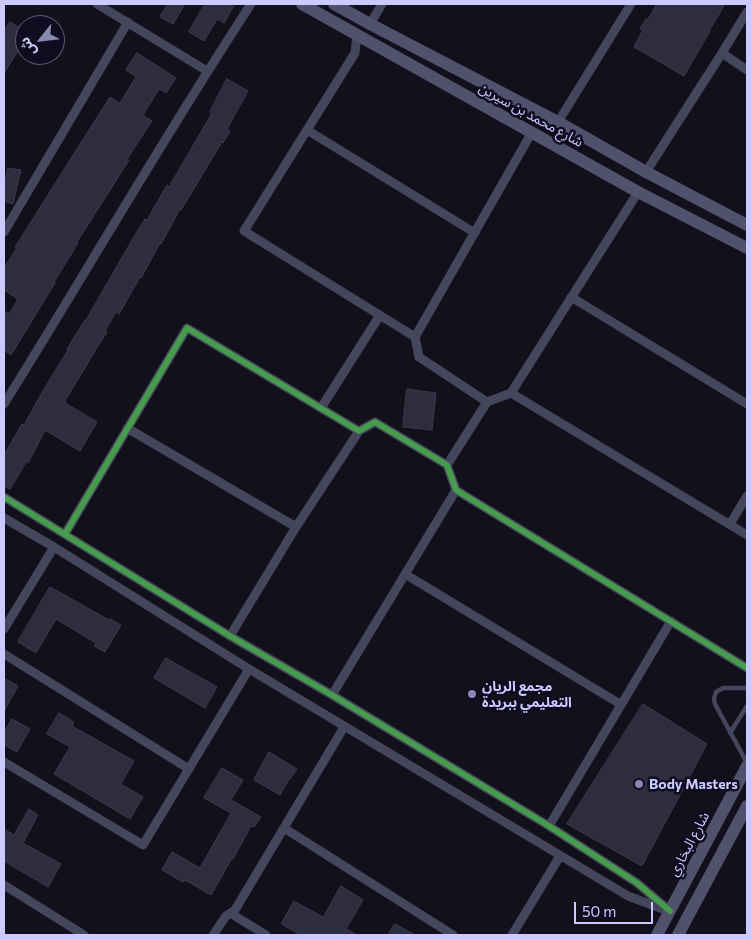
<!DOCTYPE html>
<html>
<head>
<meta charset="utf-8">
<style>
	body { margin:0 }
	#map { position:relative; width:751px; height:939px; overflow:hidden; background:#12101a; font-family:Commissioner,"Noto Sans Arabic",sans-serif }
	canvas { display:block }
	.frame { position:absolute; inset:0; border:5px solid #cbc9ff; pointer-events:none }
	.north { position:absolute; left:15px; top:15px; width:50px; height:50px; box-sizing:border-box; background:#0e0c1e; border:1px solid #5a5878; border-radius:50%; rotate:241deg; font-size:14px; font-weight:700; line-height:20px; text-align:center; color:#cbc9ff }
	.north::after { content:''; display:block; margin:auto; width:18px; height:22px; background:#8a88af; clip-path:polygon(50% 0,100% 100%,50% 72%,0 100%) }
	.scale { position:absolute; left:574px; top:902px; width:79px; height:22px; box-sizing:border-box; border:2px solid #cbc9ff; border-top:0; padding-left:6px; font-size:15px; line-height:18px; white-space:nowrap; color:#cbc9ff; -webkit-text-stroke:4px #0e0c1e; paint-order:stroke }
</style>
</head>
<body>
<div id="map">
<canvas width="751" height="939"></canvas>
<div class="frame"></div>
<div class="north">ش</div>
<div class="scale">50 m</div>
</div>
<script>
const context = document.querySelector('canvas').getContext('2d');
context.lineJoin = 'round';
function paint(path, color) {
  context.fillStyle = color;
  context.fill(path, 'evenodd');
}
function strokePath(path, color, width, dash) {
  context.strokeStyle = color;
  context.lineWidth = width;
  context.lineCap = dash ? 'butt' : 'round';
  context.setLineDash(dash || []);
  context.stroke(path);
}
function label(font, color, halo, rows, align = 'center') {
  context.font = font + ' Commissioner,"Noto Sans Arabic",sans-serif';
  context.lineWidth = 5;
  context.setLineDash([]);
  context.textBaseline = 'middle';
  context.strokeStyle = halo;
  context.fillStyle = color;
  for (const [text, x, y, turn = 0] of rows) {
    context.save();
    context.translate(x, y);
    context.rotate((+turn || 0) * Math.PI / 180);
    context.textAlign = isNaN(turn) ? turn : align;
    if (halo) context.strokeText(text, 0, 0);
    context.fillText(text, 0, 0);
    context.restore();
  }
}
const building = new Path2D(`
	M168,4H185L173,24L160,17Z
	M205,4H235L224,23L217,19L204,41L189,32Z
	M657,4H725L709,31H710L684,76L634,47L643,30L640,29L646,19H648Z
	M10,22L25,31V40L4,73V31Z
	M137,53L176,78L166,93L159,89L143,115L152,121L127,159L129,160L77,242L78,243L54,282L55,283L11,355L4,350V311L9,314L18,299L4,290V268L17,248L15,247L110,97L120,103L136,77L126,70Z
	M227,79L248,91L227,129L230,131L223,143L222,142L181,210L180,209L161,244L160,243L141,278L140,277L119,314L116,312L105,331L107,332L98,346L65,401L66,402L65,403L97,422L80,451L45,430L28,463L26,462L10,489L4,486V455L22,424L24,425L44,389L68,350L67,349L75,336L85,320H86L135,235L145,219L147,220L167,185L169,187L212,113L210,112Z
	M8,168L21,170L13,204L4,201V189Z
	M407,389L436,393L432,430L403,427Z
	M50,587L109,620L110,619L121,625L105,652L94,646L96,643L56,619L36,653L18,642Z
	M166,658L217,687L205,708L154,678Z
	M4,678L18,686L4,711Z
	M643,704L707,744L642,866L567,824Z
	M59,713L74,722L72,726L134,761L121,784L143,797L130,819L54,774L70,747L47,734Z
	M12,719L30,729L17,752L4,745V733Z
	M269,752L297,769L290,779H289L280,795L254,780Z
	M222,768L243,780L231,800L261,817L254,827L251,826L233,859L232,858L211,895L185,880L183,882L162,870L172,852L200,868L231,813L204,798Z
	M29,809L38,815L23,843L61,864L48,887L4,861V829L14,835Z
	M341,886L363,900L346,929L357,935H301L281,924L294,901L323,917Z
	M395,924L415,935H388Z`);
paint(building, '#2e2d3d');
strokePath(building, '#3c3a4f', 1);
strokePath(new Path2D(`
	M747,688H723L716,692L714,699L715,704L747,763
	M730,733L747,706`), '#45455b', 4.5);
strokePath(new Path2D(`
	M97,4L207,71
	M370,24L382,4
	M357,34L355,53L244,231L415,337L532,132
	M722,53L747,70
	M558,122L631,4
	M307,130L475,233
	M646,172L722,53L747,12
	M4,232L128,22
	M571,297L747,404
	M415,337L419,357L487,402L511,393L747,535
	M511,393L638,192
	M4,404C87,271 165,135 251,4
	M321,408L380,315
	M127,428L296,527
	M447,465L487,402
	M4,497L230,636L332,695L549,826L637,883L670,911
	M4,518L54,547L249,669L628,896L663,909
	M730,524L747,496
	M65,534L187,328L359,431L375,422L447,465L456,490L747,668
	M405,574L620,704
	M4,629L54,547
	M230,636L296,527L359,431
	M4,654L189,769
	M332,695L456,490
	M4,762L143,845L249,669
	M549,826L671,621
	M284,828L453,935
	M4,885L84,935
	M230,913L266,935
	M213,935L226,916L235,910L344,727
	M512,935L560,856`), '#45455b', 9);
strokePath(new Path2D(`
	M302,4L638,192L747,248
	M334,4L370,24L558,122L646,172L747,225
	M657,935L747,766
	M678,935L747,806`), '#51516e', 12);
strokePath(new Path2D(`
	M4,497L230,636L332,695L549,826L637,883L670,911
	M65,534L187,328L359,431L375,422L447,465L456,490L747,668`), '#469c4c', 6);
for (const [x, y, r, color] of [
	[472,694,5,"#8a88af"],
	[639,784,5,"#8a88af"]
]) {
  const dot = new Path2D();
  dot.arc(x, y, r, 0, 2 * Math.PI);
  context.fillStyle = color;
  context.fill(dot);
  strokePath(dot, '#0e0c1e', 2);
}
label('14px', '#cbc9ff', '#0e0c1e', [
	["شارع محمد بن سيرين",531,115,29],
	["شارع البخاري",689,844,-62]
]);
label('bold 14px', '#cbc9ff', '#0e0c1e', [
	["مجمع الريان",482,686],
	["التعليمي ببريدة",482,702],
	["Body Masters",649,784]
], 'left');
</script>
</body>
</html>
